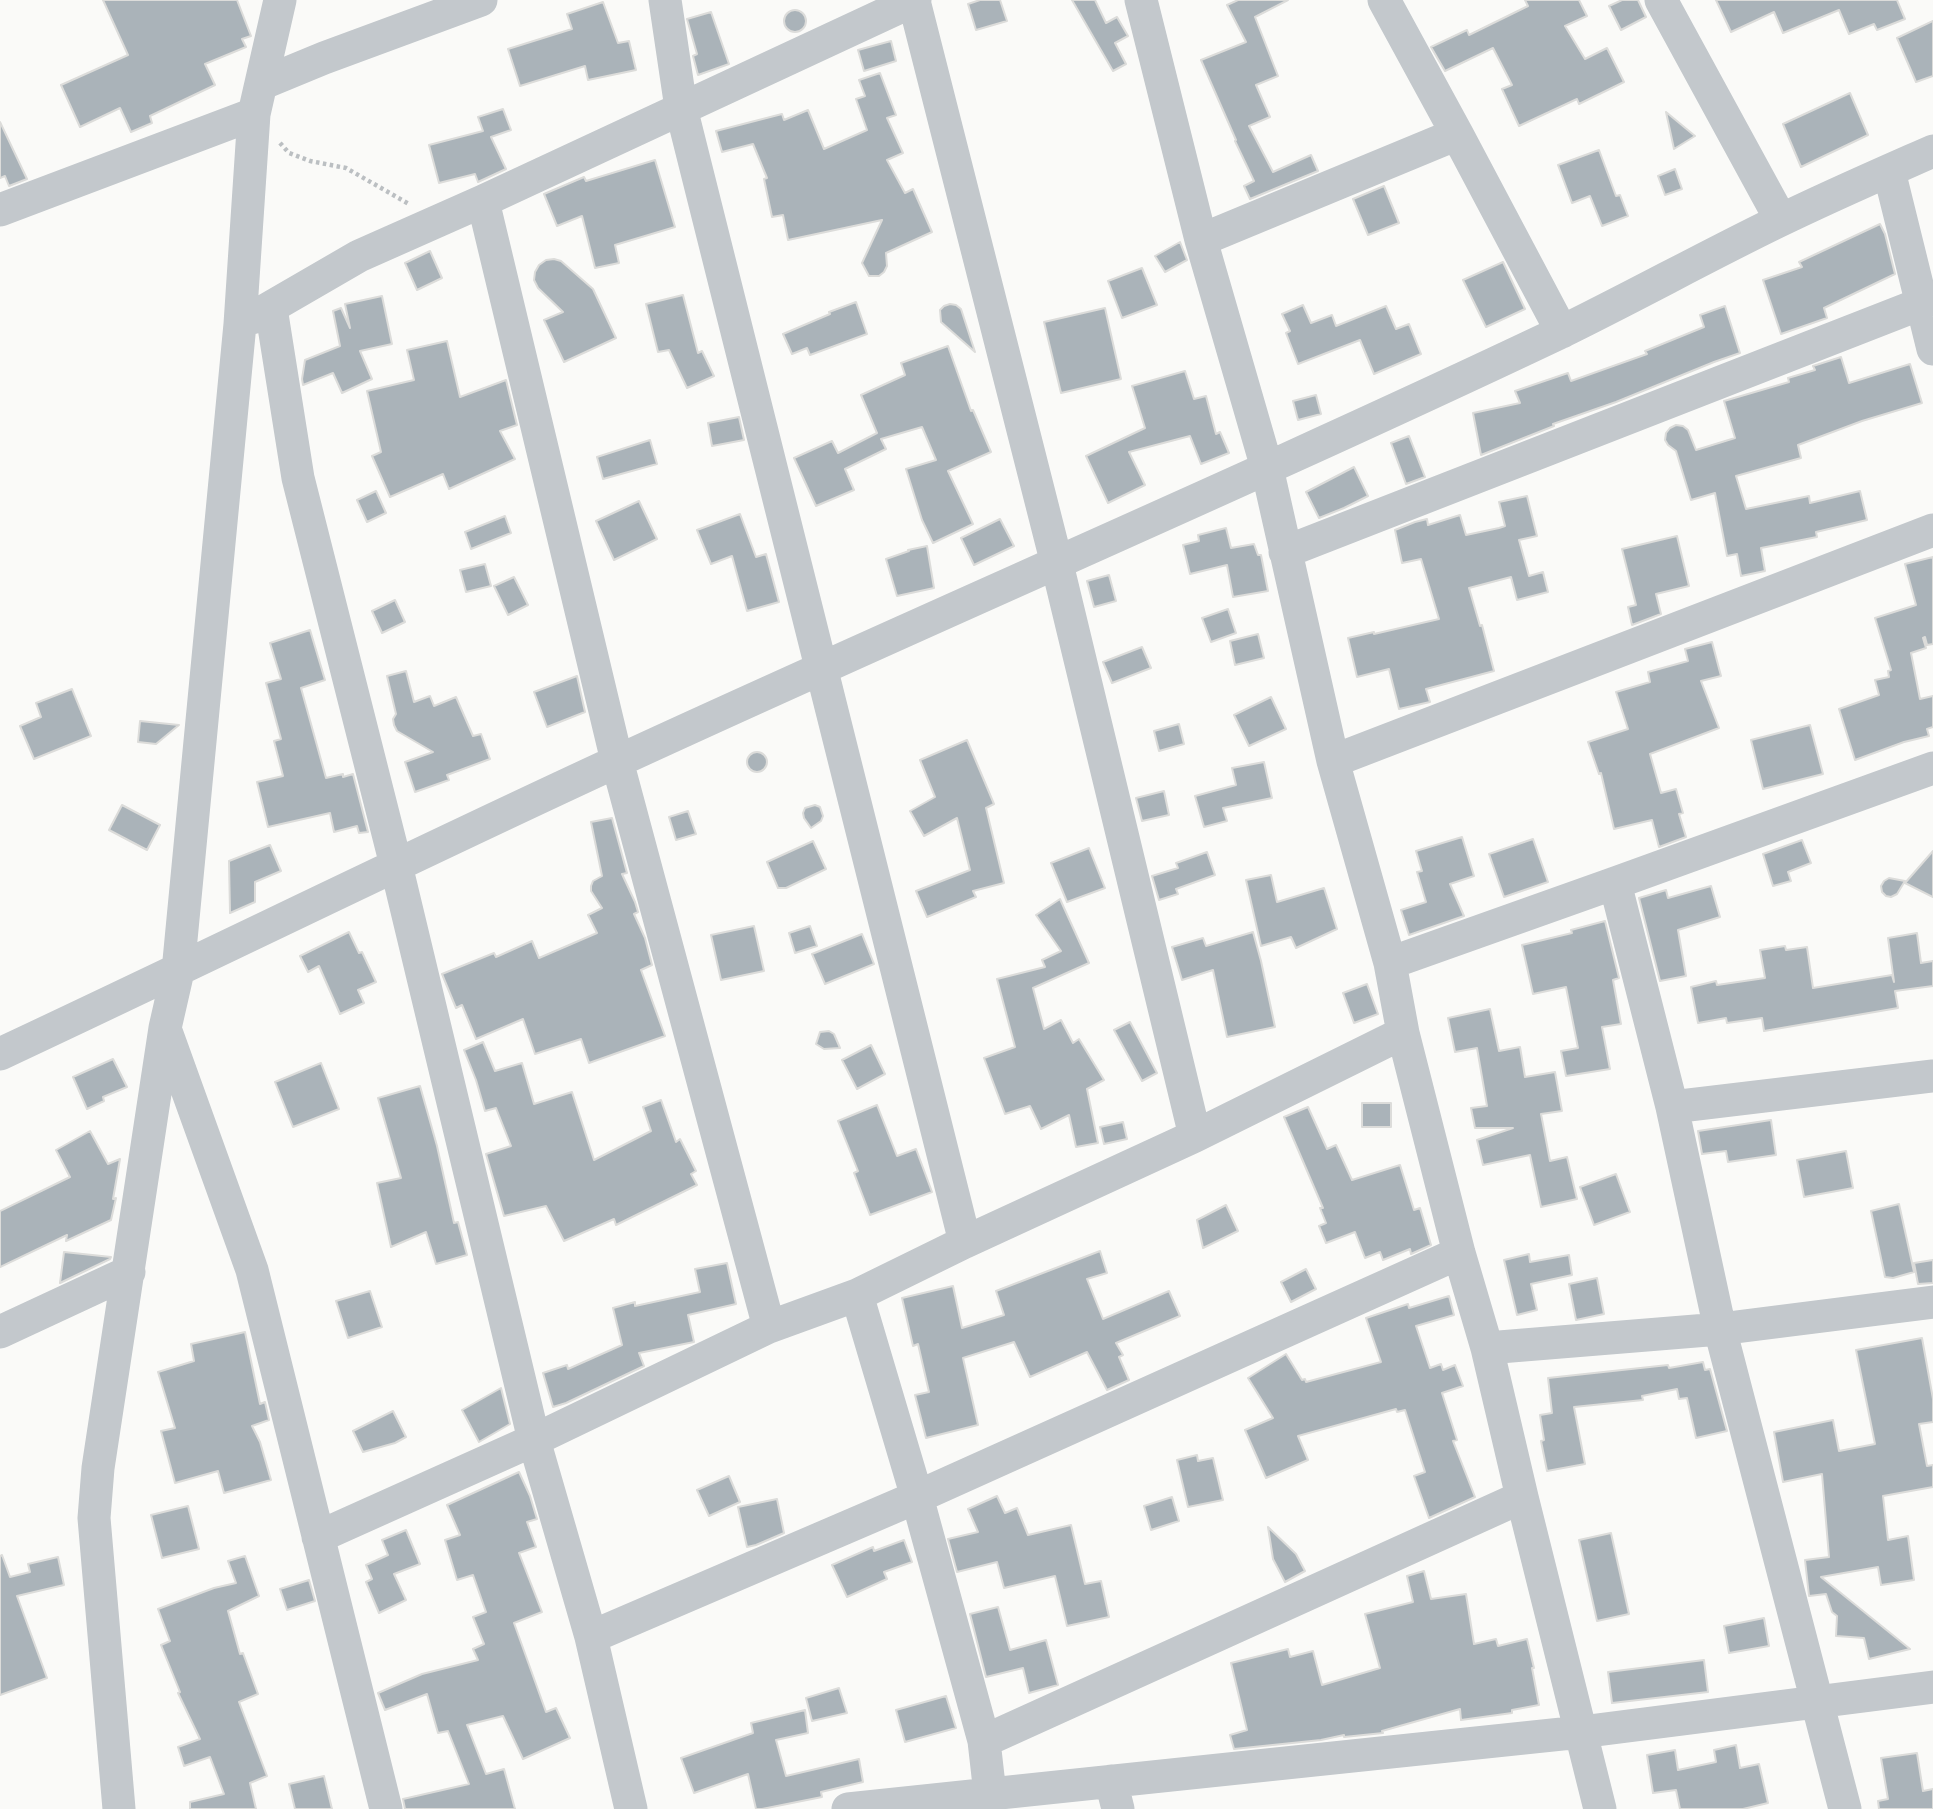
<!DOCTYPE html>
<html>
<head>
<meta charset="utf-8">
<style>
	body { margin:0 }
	canvas { display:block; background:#fafaf8 }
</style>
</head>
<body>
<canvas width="1933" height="1809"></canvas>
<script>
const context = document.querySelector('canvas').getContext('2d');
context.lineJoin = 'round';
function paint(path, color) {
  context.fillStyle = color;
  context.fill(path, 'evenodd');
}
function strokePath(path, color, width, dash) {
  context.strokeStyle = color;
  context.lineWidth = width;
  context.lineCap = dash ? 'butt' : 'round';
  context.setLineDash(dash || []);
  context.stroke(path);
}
const building = new Path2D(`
	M103,0H237L251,36L242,39L246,47L205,64L215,85L150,116L152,123L131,132L120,108L80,127L61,85L128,55Z
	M980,0H1000L1007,21L976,30L968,4Z
	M1072,0H1095L1106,23L1117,17L1128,36L1115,43L1126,64L1113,71Z
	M1238,0H1288L1255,17L1278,76L1256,85L1270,117L1249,126L1273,172L1311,155L1318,171L1250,199L1244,186L1254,181L1235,141L1236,140L1201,60L1246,42L1227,5Z
	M1525,0H1579L1587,16L1565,26L1585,59L1607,48L1624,82L1579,104L1577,99L1519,126L1502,89L1512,85L1493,48L1445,71L1431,47L1467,30L1469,35L1528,6Z
	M1622,0H1638L1646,17L1621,30L1609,6Z
	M1716,0H1897L1905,19L1877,30L1874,24L1849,34L1839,10L1783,33L1774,12L1731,32Z
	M603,2L618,43L629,41L636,70L588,80L585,66L520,86L508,49L572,29L567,14Z
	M784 21a11 11 0 1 1 22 0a11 11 0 1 1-22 0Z
	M711,12L729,64L698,75L693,56L697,54L687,19Z
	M1933,21V76L1916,82L1897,38Z
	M891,41L896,61L864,71L858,50Z
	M880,73L896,115L887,118L903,153L887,160L905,193L913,189L932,232L886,253L887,266L884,272L879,276H869L862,263L882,220L788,240L783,215L772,217L764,179L767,178L753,144L722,152L716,131L782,114L784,120L808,110L824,149L867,130L856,99L865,96L859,80Z
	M1850,93L1868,135L1801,167L1783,124Z
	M503,109L511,130L491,137L506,169L478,182L475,174L439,183L429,145L483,131L478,117Z
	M1666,112L1695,136L1674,149Z
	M0,122L27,179L9,186L5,176L0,178Z
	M1599,150L1616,196L1620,195L1628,216L1602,226L1590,196L1572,203L1558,165Z
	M655,160L675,227L615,245L619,263L595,268L582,216L557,226L544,194L584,177L586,181Z
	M1675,169L1682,189L1665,195L1658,176Z
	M1384,186L1399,223L1368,235L1353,199Z
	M1880,224L1885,234L1895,274L1824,308L1827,318L1781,334L1763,280L1802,267L1799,262Z
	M1180,242L1187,260L1165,272L1155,256Z
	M430,251L442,278L417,290L405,263Z
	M554,259L561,261L593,289L616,338L564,362L544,320L563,312L538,288L534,280L535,272L539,265L546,260Z
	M1503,262L1525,309L1486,327L1463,280Z
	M1142,268L1157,305L1122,318L1108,281Z
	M683,295L698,353L702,351L714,376L687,388L669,350L658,352L646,304Z
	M382,296L392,344L360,351L372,379L342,393L333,373L303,385L302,379L305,360L340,346L333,311L341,308L350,328L345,304Z
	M856,302L867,334L810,355L807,348L792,354L783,334L830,314L829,312Z
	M950,304L956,305L961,309L975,352L941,322L940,310L944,306Z
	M1303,305L1311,323L1332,315L1336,326L1386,306L1396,329L1409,324L1421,354L1374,374L1360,340L1298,364L1286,333L1290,331L1282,314Z
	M1725,306L1740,353L1714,362L1616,402L1553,424L1554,426L1481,455L1473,413L1520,403L1515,391L1568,373L1571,381L1647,354L1645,351L1704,327L1700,315Z
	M1105,308L1121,379L1061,393L1044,322Z
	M447,341L460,397L506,380L517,425L500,431L515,459L449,489L443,474L390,497L372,456L381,452L367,391L414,380L407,350Z
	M948,346L971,411L973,410L991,452L948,471L973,524L933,543L922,520L906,469L936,460L922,427L881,439L886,449L845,469L854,490L816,506L794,458L832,441L838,453L877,433L861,395L905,375L901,363Z
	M1841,357L1849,383L1910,364L1922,403L1862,421L1798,445L1801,458L1736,476L1746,509L1809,496L1810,503L1860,491L1867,520L1816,532L1817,537L1761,548L1765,571L1741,576L1737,554L1727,556L1715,493L1691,500L1676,451L1668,445L1665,440L1666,433L1670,428L1676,425L1683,426L1688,430L1696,450L1735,438L1724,401L1789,382L1788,378L1815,370L1813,366Z
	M1185,371L1194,399L1206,396L1216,434L1220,432L1229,453L1201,464L1190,436L1129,452L1145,485L1108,503L1086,456L1145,428L1132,386Z
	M1316,395L1321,414L1298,420L1293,401Z
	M739,417L744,440L712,446L708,423Z
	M1409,436L1425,477L1406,484L1391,443Z
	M650,440L657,464L603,479L597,457Z
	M1354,467L1368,496L1344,508L1319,518L1306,492Z
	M376,491L386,513L367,522L357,500Z
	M1527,496L1537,536L1519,540L1529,576L1543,572L1548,592L1517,600L1511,577L1469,588L1480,626L1482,625L1494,671L1426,689L1430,702L1399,709L1389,669L1357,677L1348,638L1374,632V634L1439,619L1421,559L1402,563L1395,530L1415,522L1427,519L1428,525L1460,515L1466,535L1499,528L1505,526L1499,502Z
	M639,501L657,539L614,560L596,521Z
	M740,514L756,557L766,554L779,602L747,611L732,556L711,564L697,530Z
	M505,516L511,533L471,549L465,532Z
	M1000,519L1014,546L974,565L961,538Z
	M1226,528L1231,548L1254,544L1258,555H1261L1268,591L1233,597L1227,565L1190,574L1183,545L1199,541L1198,535Z
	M1677,536L1689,586L1656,594L1661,614L1632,625L1628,607L1636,605L1622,549Z
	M927,546L934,588L897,596L886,559L909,551L908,550Z
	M1933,557V644L1927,645L1925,637L1923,638L1926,648L1911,653L1920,699L1933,696V727L1927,729L1929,736L1904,742L1855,760L1839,709L1879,695L1875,680L1889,677L1888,671L1891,670L1875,618L1916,605L1905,564Z
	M485,564L491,586L466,592L460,570Z
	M1109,575L1116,601L1094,607L1087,581Z
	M514,577L528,605L508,615L494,586Z
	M395,600L405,622L382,633L372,611Z
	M1228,609L1236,633L1211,642L1202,618Z
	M310,630L325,680L301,688L326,778L343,774V777L353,774L368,832L359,833L357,826L334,832L330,813L268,827L257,782L283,776L274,741L281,739L266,683L281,679L270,643Z
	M1258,634L1264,658L1235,665L1230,641Z
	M1712,642L1721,676L1701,681L1719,728L1650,754L1661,793L1676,789L1683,813L1679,814L1686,837L1659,847L1652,820L1614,829L1601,773L1599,774L1588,742L1628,729L1616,692L1650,682L1648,672L1688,661L1685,649Z
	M1142,647L1151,668L1112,683L1103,662Z
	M406,671L414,702L430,696L434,706L456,697L473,736L481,734L490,759L447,775L449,780L415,792L405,762L433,752L397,731L394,725L393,719L396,714L387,676Z
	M577,676L585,712L547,727L534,692Z
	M72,689L91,736L34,759L20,726L41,717L36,703Z
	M1271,697L1286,729L1249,746L1234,715Z
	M140,721L179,725L156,744L138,742Z
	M1179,724L1184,744L1159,751L1154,731Z
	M1810,725L1823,774L1763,789L1751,740Z
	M967,740L994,804L986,808L1004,883L973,891L976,897L927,917L916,891L970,870L957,818L924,836L910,811L935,797L920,760Z
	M747 762a10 10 0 1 1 20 0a10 10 0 1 1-20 0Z
	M1264,762L1272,798L1223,808L1227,821L1204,827L1195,796L1236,785L1232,768Z
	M1164,791L1169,815L1142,821L1136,798Z
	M122,805L160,825L147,850L109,830Z
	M815,805L820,807L823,816L821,821L811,828L804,818L803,813L805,808Z
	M688,811L696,834L676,840L669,817Z
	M612,818L627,873L622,874L635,902L638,912L634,914L645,938L652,965L641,970L665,1036L589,1063L581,1039L535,1054L523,1019L476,1039L462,1005L456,1008L442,974L494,953L496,957L532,941L539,958L597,933L588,915L602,908L591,891V886L593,881L602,876L591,822Z
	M1462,837L1474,876L1450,884L1464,916L1409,935L1401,910L1426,902L1417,872L1422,871L1416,851Z
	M1533,839L1548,882L1504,897L1489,854Z
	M1802,840L1811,863L1788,872L1791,881L1773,886L1763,854Z
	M813,841L826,869L786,888H778L767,862Z
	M270,845L281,871L255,882V902L230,913L229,861Z
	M1089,848L1105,888L1067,902L1051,863Z
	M1933,851V897L1905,883Z
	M1207,852L1215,875L1176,889L1178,894L1159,900L1152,876L1178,868L1176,863Z
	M1271,875L1277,902L1324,888L1337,929L1296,948L1291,937L1261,946L1246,880Z
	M1889,878L1905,881L1897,894L1891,897L1886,896L1882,892L1881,886L1884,881Z
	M1711,886L1720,917L1678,930L1686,976L1660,981L1639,898L1666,890L1668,898Z
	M1060,899L1089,963L1033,988L1044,1029L1061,1020L1073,1043L1079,1039L1104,1080L1087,1089L1098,1143L1076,1147L1069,1115L1041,1129L1030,1106L1005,1114L984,1058L1015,1047L997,979L1045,967L1042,960L1061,951L1036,915Z
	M1605,921L1619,978L1613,980L1621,1024L1602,1027L1610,1069L1566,1076L1561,1051L1578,1048L1566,987L1533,994L1522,945L1572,933L1571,930Z
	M754,926L764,971L721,980L711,935Z
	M810,926L817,946L795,953L789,933Z
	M349,932L359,953L362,952L376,982L358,990L364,1003L340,1014L319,966L308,972L300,956Z
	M1253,932L1261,961L1275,1027L1227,1037L1213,970L1182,980L1172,947L1203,938L1206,946Z
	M1917,933L1921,963L1933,961V986L1895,991L1898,1008L1764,1031L1762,1018L1727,1023L1726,1018L1698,1023L1691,987L1716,981L1717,985L1765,978L1760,950L1785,946L1786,950L1807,947L1813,988L1892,975L1894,982L1888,938Z
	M862,934L874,964L825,984L812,954Z
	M1367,984L1378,1014L1354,1023L1343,993Z
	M1490,1009L1499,1051L1520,1047L1525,1077L1555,1072L1562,1111L1541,1114L1550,1161L1567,1157L1577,1199L1541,1207L1530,1155L1483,1165L1477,1140L1513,1128H1475L1471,1108L1487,1106L1477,1048L1455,1052L1448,1018Z
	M1130,1022L1157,1073L1142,1081L1114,1030Z
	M829,1031L834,1034L840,1048L824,1049L816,1044L820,1032Z
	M483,1042L495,1071L522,1063L534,1104L572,1092L594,1160L651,1131L643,1107L661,1100L676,1142L680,1139L696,1171L691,1174L697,1185L616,1225L614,1219L564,1241L546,1206L504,1216L486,1154L511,1146L496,1108L485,1111L476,1080L464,1050Z
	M871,1045L885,1074L857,1089L842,1060Z
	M113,1059L127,1087L103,1097L104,1101L87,1109L73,1077Z
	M321,1063L339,1109L293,1127L275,1082Z
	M420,1086L437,1146L454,1223L458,1222L467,1255L436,1264L426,1232L391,1247L377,1183L401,1178L378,1098Z
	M1362,1103H1391V1127H1362Z
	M877,1105L897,1156L916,1149L932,1192L870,1215L854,1173L858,1171L838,1121Z
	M1308,1107L1327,1149L1336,1145L1352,1180L1400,1165L1414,1210L1420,1208L1431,1245L1411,1254L1410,1249L1383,1260L1380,1252L1365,1258L1355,1232L1326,1243L1319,1226L1326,1223L1320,1208H1323L1284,1117Z
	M1771,1120L1776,1155L1728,1162L1726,1151L1702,1154L1698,1131Z
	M1123,1122L1127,1139L1104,1144L1100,1127Z
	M90,1131L108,1164L120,1159L113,1199L116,1198L111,1220L66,1241L67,1235L0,1267V1211L70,1177L56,1150Z
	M1846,1151L1853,1188L1804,1197L1797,1160Z
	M1616,1174L1630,1212L1594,1225L1580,1187Z
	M1899,1204L1914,1272L1893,1278L1885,1277L1871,1211Z
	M1226,1205L1238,1231L1203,1248L1197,1220Z
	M1100,1251L1107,1273L1087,1279L1103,1319L1169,1291L1180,1316L1116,1343L1123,1355L1119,1357L1129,1380L1107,1390L1087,1352L1030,1377L1014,1342L963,1358L978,1425L926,1438L915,1395L929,1392L918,1344L913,1346L902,1298L953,1286L962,1328L1004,1315L996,1291Z
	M64,1252L111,1257L110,1259L60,1283Z
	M1529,1254L1530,1262L1569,1255L1572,1275L1531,1284L1537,1310L1517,1315L1504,1260Z
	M1933,1260V1283L1918,1284L1914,1263Z
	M727,1263L736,1304L688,1315L694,1342L639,1353L644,1366L566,1403L553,1407L543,1373L567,1365L568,1369L622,1345L613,1308L635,1302V1306L700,1292L695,1269Z
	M1306,1269L1316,1289L1291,1302L1281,1282Z
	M1597,1278L1604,1314L1576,1320L1569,1284Z
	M370,1291L382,1327L348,1338L336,1301Z
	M1449,1296L1454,1315L1416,1326L1430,1368L1441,1364L1443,1370L1455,1365L1463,1386L1442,1393L1457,1440L1453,1441L1475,1497L1429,1518L1414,1476L1425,1472L1405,1410L1397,1412L1396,1409L1298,1436L1308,1460L1266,1478L1245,1430L1273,1418L1248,1378L1286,1354L1302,1380L1305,1379L1306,1382L1381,1362L1366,1318L1408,1304L1409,1308Z
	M245,1332L260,1404L265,1402L269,1420L252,1426L260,1442L271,1480L224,1493L218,1471L175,1483L161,1431L175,1428L158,1372L194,1361L191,1344Z
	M1922,1338L1933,1399V1422L1919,1424L1927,1466L1933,1465V1487L1883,1496L1888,1540L1908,1536L1914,1580L1881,1585L1878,1567L1821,1577L1910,1649L1869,1659L1864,1638L1836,1636L1837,1616L1832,1612L1826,1594L1809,1596L1805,1560L1829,1557L1822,1474L1783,1482L1774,1432L1833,1420L1839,1451L1875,1444L1856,1350Z
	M1703,1362L1705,1370L1710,1369L1727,1431L1696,1438L1687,1398L1679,1399L1677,1389L1642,1396L1643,1400L1574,1407L1585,1464L1547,1471L1541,1441L1544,1440L1540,1415L1552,1413L1548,1378L1668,1365L1669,1368Z
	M501,1388L510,1424L479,1442L462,1410Z
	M393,1411L406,1437L395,1443L363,1452L353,1431Z
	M1197,1455L1198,1461L1213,1458L1223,1500L1188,1507L1177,1460Z
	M519,1472L530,1496L537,1519L527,1522L536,1547L519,1553L542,1612L514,1623L546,1712L556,1708L570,1738L523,1759L503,1716L467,1725L486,1774L504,1769L515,1809H405L403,1799L469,1784L448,1731L438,1733L427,1694L385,1710L378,1693L422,1674L478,1660L473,1649L484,1644L473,1617L486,1612L473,1575L457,1580L445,1540L460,1535L447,1505Z
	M729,1476L740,1502L709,1516L697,1490Z
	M997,1496L1005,1513L1017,1508L1028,1535L1071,1525L1085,1584L1101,1581L1109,1617L1067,1626L1055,1576L1004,1588L997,1562L957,1572L948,1539L978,1532L968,1509Z
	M1172,1497L1179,1521L1151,1530L1144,1506Z
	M777,1499L784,1533L756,1545L747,1547L738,1507Z
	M188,1506L199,1549L162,1558L151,1515Z
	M1268,1527L1296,1554L1305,1571L1285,1582L1273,1559Z
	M406,1530L420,1564L394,1574L406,1600L379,1613L366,1582L372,1579L366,1565L388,1555L382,1540Z
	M1611,1533L1629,1614L1597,1621L1579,1540Z
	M904,1540L912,1562L884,1572L887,1579L847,1597L832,1565L873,1547L874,1551Z
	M2,1555L10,1577L30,1572L28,1564L58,1557L64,1585L17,1596L47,1678L0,1695V1556Z
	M245,1556L259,1596L228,1611L240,1654L243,1653L258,1694L239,1702L267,1776L250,1783L256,1809H190V1802L224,1794L210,1757L184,1766L178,1747L200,1739L178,1693L180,1692L161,1645L170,1641L158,1609L214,1588L236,1583L228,1561Z
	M1424,1571L1431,1599L1466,1594L1474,1644L1496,1639L1498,1646L1527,1639L1534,1668H1532L1539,1705L1512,1710V1713L1461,1720L1460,1709L1382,1731L1383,1733L1344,1737V1735L1321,1740L1234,1749L1230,1735L1247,1730L1231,1663L1288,1649L1290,1657L1313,1651L1322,1685L1380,1668L1365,1614L1413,1602L1407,1576Z
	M309,1580L315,1601L287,1610L280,1589Z
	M998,1607L1010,1650L1046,1640L1058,1685L1029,1693L1023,1668L986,1677L970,1614Z
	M1764,1618L1769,1646L1729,1653L1724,1626Z
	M1704,1660L1708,1692L1612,1703L1608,1672Z
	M839,1688L847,1713L812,1721L806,1698Z
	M946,1696L956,1728L905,1742L896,1710Z
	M805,1710L808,1733L776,1740L786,1776L859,1759L863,1782L821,1792L822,1797L762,1809H756L748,1774L694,1793L681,1758L753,1733L751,1723Z
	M1736,1745L1740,1768L1759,1764L1768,1803L1743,1809H1680L1676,1790L1653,1793L1647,1755L1675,1750L1678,1770L1716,1762L1714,1750Z
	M1917,1753L1923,1791L1933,1789V1809H1879L1878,1801L1888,1799L1881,1758Z
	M324,1776L332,1809H295L289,1784Z`);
paint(building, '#aab3b9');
strokePath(building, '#dcdcda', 2);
strokePath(new Path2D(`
	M280,143L289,153L310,161L346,168L409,204`), '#bbbfc2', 4.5, [3.5, 3.5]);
strokePath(new Path2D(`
	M665,0L681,108L965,1242
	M1141,0L1201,240L1267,468L1333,761L1390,963L1403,1033L1459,1253L1487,1348L1522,1497L1600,1809
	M1384,0L1457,134L1562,332
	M1661,0L1781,220
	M914,1L1057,564L1195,1136
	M261,84L324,58L481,0
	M1889,171L1933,349
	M483,201L617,761L769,1327
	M0,210L254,114
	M1201,240L1457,134
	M271,308L298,478L396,865L534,1440L591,1637L631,1809
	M252,318L359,256L483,201L915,0
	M1285,552L1933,299
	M1333,761L1933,530
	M1615,883L1672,1107L1720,1329L1845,1809
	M1390,963L1615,883L1933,768
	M167,1034L252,1270L386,1809
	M0,1054C207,957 412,856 620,760C932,616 1247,481 1557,334C1631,298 1703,258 1777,222C1828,197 1881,174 1933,151
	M1672,1107L1933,1076
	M857,1295L917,1497L984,1741L990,1794
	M0,1332L129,1272
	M1487,1348L1720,1329L1933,1302
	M318,1537L534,1440L769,1327L857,1295L965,1242L1195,1136L1403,1033
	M591,1637L917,1497L1459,1253
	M984,1741L1522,1497
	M1111,1781L1118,1809
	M119,1809L94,1518L98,1468L165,1028L178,971L240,324L254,114L280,0
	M848,1809L1581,1732L1933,1687`), '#c3c8cc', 33);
</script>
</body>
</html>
